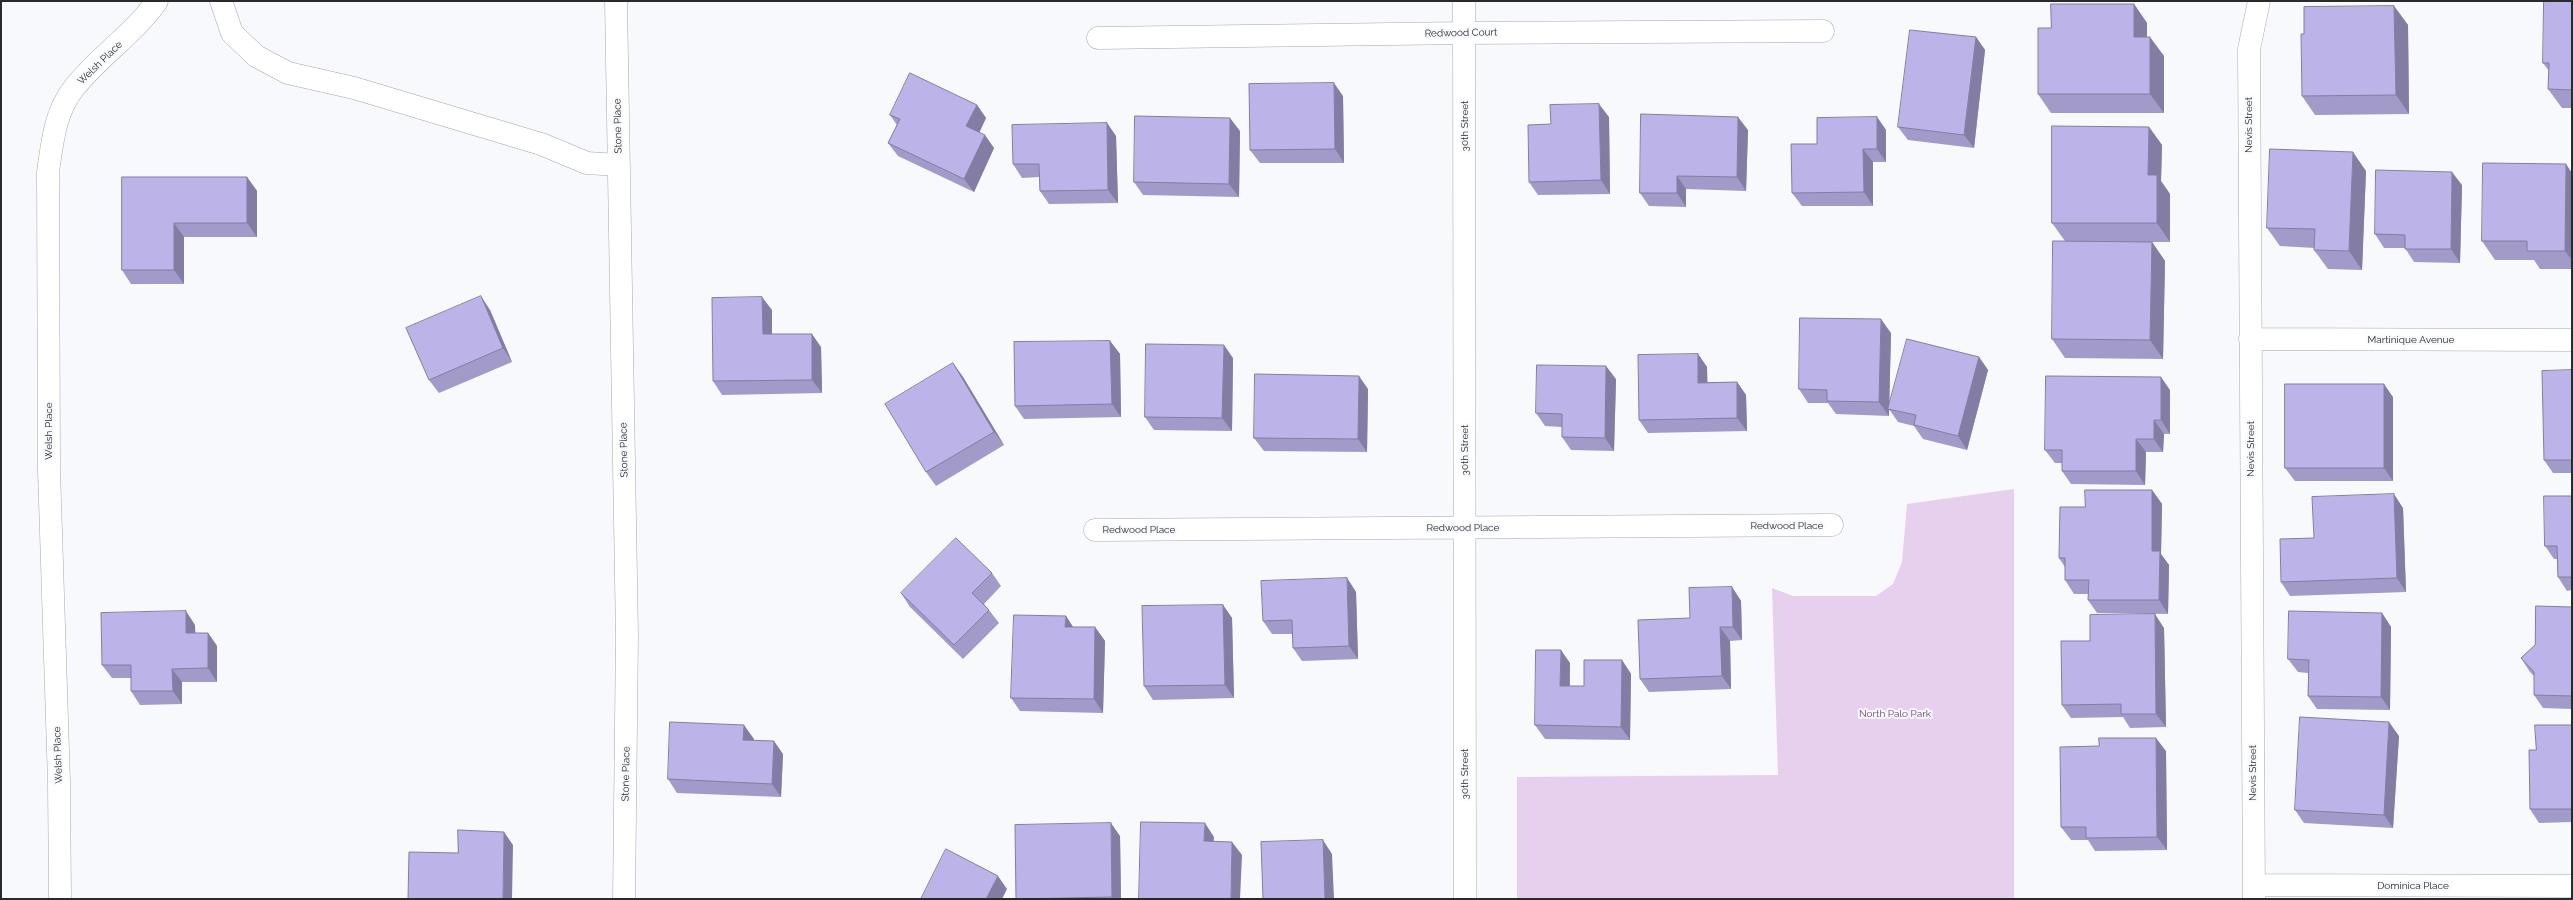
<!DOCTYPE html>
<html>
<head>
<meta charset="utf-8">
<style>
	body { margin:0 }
	#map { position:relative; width:2573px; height:900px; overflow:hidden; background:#f7f9fd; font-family:Raleway,sans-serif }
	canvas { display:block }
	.frame { position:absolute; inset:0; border:2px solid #292a2b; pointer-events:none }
</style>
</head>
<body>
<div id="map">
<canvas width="2573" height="900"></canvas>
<div class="frame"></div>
</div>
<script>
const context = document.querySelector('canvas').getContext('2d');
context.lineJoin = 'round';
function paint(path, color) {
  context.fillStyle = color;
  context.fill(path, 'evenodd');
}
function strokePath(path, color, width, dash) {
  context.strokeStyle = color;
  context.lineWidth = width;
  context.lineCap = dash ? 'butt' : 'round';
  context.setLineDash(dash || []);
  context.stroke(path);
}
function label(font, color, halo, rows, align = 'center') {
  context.font = font + ' Raleway,sans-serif';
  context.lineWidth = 4;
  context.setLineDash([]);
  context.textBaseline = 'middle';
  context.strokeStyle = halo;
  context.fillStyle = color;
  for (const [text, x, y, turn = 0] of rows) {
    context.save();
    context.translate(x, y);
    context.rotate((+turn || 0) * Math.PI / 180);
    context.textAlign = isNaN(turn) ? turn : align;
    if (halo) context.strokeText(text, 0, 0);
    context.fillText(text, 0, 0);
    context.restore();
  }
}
paint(new Path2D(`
	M2014,489V899H1517V777L1778,775L1772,588L1793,596H1876L1893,584L1902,562L1907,504Z`), '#e7cfee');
const minor = new Path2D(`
	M221,1L232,33L256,56L288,73L354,88L541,144L587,163L619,165
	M616,1L627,636L624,899
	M1464,1L1465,899
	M1098,38L1465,33L1823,31
	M2250,339L2572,340
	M1095,530L1832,525
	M2254,885L2572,886
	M60,899L59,782L49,470L48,172C52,144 55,111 74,88C99,56 134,34 157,1
	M2254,899L2249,49L2259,1`);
strokePath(minor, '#a6a8ac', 23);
strokePath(minor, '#fff', 22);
paint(new Path2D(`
	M2572,1V108H2562L2548,89L2549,71L2543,63Z
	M2134,4L2147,23V37L2164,56V113H2051L2038,94L2051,28Z
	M2394,6L2408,25L2409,114L2315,115L2302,96Z
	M1976,37L1985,50L1974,148L1908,140L1898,127Z
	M1343,96L1344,163H1260L1250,150Z
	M977,105L986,118L979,132L994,148L974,192L898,156L888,143L897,125L890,115Z
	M1609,117L1610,194L1538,195L1529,182Z
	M1877,117L1886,130V162H1873V206H1802L1792,193L1817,144Z
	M1107,123L1116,136L1118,203L1049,204L1040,191L1039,177L1022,178L1013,164Z
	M2149,127L2162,145L2161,181L2170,194V242H2152L2165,261L2163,359L2065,358L2052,339L2065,241L2052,223Z
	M1748,130L1746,191L1686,189V207L1649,206L1640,193Z
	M1240,131L1239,197L1143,195L1134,182Z
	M2366,171L2362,270L2328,269L2314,250L2315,248L2280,246L2267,228Z
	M2572,173V269H2540L2534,260H2495L2482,241Z
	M122,177H247L257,191V237H184V284H131L122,270Z
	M2462,185L2460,263L2414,262L2405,248H2384L2375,234Z
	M490,310L512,362L439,393L429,380Z
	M772,310V334L821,347L822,393L722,395L713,381Z
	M1891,333L1889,407L1979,357L1988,370L1967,450L1923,439L1914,426L1898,422L1889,409V416L1836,414L1828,403H1808L1799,389Z
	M1110,341L1120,354L1121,417L1024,419L1015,406Z
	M1698,354L1707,367V382H1737L1746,395L1747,431L1648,433L1639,420Z
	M1233,358L1232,431L1154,430L1145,417Z
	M953,363L963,377L1004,445L936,486L926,472Z
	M2572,370V473H2553L2544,460Z
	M1616,379L1614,451L1571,450L1562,437V427L1545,426L1536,413Z
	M1368,389L1367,452L1264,451L1254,438Z
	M2170,390V434H2164L2163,452H2146L2145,485L2071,484L2062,471V463H2055L2045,450Z
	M2393,397V481H2295L2285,468Z
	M2152,490L2162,504L2161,554L2169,565L2168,614L2097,613L2088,600V594H2074L2065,580V567L2059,558L2085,507Z
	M2572,496V590L2567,591L2558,577L2557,559H2554L2545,546Z
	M2403,508L2406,592L2290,596L2281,582L2314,538Z
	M992,573L1001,586L984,604L989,610L999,623L963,659L910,607L901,593Z
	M1347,578L1356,592L1358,659L1302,661L1293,648L1292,634H1272L1263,621Z
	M1732,587L1741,601L1742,640L1730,641L1731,689L1649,692L1640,679Z
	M1223,605L1232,618L1234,698L1153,700L1144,686Z
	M2572,607V709L2543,708L2534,695V676L2530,672L2521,658L2535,645Z
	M2382,613L2391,627L2390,710L2317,709L2308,696V673L2298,672L2288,659Z
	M1066,616L1073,627H1095L1105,641L1103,713L1020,711L1011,698Z
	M195,625V633H208L217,646V682H182V704L140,705L131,691V678H112L102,665Z
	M2164,628L2166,727L2130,728L2123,717L2071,718L2062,705L2090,641Z
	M1622,660L1631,674L1630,740L1545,739L1535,725L1570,663V686H1584Z
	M2572,725V822L2539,823L2530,809L2536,750Z
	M2399,736L2393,828L2304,823L2295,810Z
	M754,739V740L783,754L781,797L677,793L668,779Z
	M2166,751L2167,850L2095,851L2088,840H2071L2061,827Z
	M1120,836L1121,899H1016Z`), '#a29ac8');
paint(new Path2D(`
	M2134,4L2147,23V56L2134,37Z
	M2394,6L2408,25L2409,114L2396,95Z
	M1976,37L1985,50L1974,148L1964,135Z
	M2150,37L2164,56V113L2150,94Z
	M1334,83L1343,96L1344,163L1335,149Z
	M1599,104L1609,117L1610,194L1601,180Z
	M977,105L986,118L976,140L966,126Z
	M1738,117L1748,130L1746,191L1737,177Z
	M1877,117L1886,130V162L1877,149Z
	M1230,118L1240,131L1239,197L1229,184Z
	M1107,123L1116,136L1118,203L1108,190Z
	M2149,127L2162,145L2161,181L2170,194V242L2157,223L2148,175Z
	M985,135L994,148L974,192L964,179Z
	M1863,149L1873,162V206L1864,192Z
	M2353,152L2366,171L2362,270L2349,251Z
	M2566,164L2572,173V260L2565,251Z
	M2452,172L2462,185L2460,263L2451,249Z
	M1677,176L1686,189V207L1677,193Z
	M247,177L257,191V237L247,223Z
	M174,223L184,237V284L174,270Z
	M2152,242L2165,261L2163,359L2150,340Z
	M481,296L490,310L512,362L503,348Z
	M762,297L772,310V348L763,334Z
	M1881,319L1891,333L1889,416L1879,402Z
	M812,334L821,347L822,393L812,380Z
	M1110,341L1120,354L1121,417L1112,404Z
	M1224,345L1233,358L1232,431L1222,418Z
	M1698,354L1707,367L1708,396L1698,383Z
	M1979,357L1988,370L1967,450L1958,436Z
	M953,363L963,377L1004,445L994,432Z
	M1606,366L1616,379L1614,451L1605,438Z
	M1359,376L1368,389L1367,452L1358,439Z
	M2161,377L2170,390V434L2161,420Z
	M1737,382L1746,395L1747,431L1737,418Z
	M2384,384L2393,397V481L2384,468Z
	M2154,420L2164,434L2163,452L2154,439Z
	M2136,439L2146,452L2145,485L2136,471Z
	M2152,490L2162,504L2161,554L2169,565L2168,614L2159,600L2152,551Z
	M2394,494L2403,508L2406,592L2397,578Z
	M1347,578L1356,592L1358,659L1349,646Z
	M1732,587L1741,601L1742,640L1733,627Z
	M1223,605L1232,618L1234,698L1225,685Z
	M186,611L195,625L196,646L186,633Z
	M2382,613L2391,627L2390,710L2381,697Z
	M2155,614L2164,628L2166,727L2156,714Z
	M1066,616L1075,630L1065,627Z
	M1095,627L1105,641L1103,713L1094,699Z
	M1720,627L1730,641L1731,689L1722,676Z
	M208,633L217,646V682L208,668Z
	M1561,650L1570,663L1569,700L1560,686Z
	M1622,660L1631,674L1630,740L1621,727Z
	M172,669L182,682V704L173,691Z
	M2389,722L2399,736L2393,828L2384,815Z
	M744,725L754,739L753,753L743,740Z
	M2156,738L2166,751L2167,850L2157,837Z
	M774,741L783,754L781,797L772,784Z
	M1111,823L1120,836L1121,899H1113L1112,897Z
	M1205,823L1214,837L1213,855L1204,841Z
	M504,832L513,845L512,899H503Z
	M1323,840L1332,854L1334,899H1325Z
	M1232,842L1242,855L1240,899H1231Z
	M998,876L1007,889L1002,899H986Z`), '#847da3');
const building = new Path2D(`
	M2544,1H2572V90L2548,89L2549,63H2543Z
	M2051,4H2134V37H2150V94H2038V28H2051Z
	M2394,6L2396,95L2302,96L2301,34H2304V7Z
	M1910,30L1976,37L1964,135L1898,127Z
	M910,73L977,105L966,126L985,135L964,179L888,143L900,119L890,115Z
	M1334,83L1335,149L1250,150L1249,84Z
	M1599,104L1601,180L1529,182L1528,125L1551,124L1550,105Z
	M1641,114L1738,117L1737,177L1677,176V193H1640Z
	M1135,116L1230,118L1229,184L1134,182Z
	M1877,117V149H1863L1864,192L1792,193L1791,144H1817V118Z
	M1107,123L1108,190L1040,191L1039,164H1013L1012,125Z
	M2052,126L2149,127L2148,175H2157V223H2052Z
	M2270,149L2353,152L2349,251L2314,250L2315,229L2267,228Z
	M2483,163L2566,164L2565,251H2527V241H2482Z
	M2376,170L2452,172L2451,249H2405V235L2375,234Z
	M122,177H247V223H174V270H122Z
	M2053,241L2152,242L2150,340L2052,339Z
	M481,296L503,348L429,380L406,328Z
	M762,297L763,334H812V380L713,381L712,298Z
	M1800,318L1881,319L1879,402L1827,401V390L1799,389Z
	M1907,339L1979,357L1958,436L1914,425L1916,415L1888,409Z
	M1110,341L1112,404L1015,406L1014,342Z
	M1146,344L1224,345L1222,418L1145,417Z
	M1698,354V383L1737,382V418L1639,420L1638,355Z
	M953,363L994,432L926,472L885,404Z
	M1537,365L1606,366L1605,438L1562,437V414L1536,413Z
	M2572,370V460H2544L2542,371Z
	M1255,374L1359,376L1358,439L1254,438Z
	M2046,376L2161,377V420H2154V439H2136V471H2062V450H2045Z
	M2285,384H2384V468H2285Z
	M2085,490H2152V551H2160L2159,600H2088L2089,580H2065V558H2059L2060,507H2085Z
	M2394,494L2397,578L2281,582L2280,539L2314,538L2312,497Z
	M2544,496H2572V577H2558L2557,546H2545Z
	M956,538L992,573L972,593L989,610L954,645L901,593Z
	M1347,578L1349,646L1293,648L1292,620L1263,621L1261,581Z
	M1732,587L1733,627H1720L1722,676L1640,679L1638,620L1690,618L1689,588Z
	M1223,605L1225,685L1144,686L1142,606Z
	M2536,606L2572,607V696L2534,695V672L2521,658L2535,645Z
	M186,611V633H208V668L172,669L173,691H131V665H102L101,613Z
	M2289,611L2382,613L2381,697L2308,696L2309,660L2288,659Z
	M2155,614L2156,714H2121V704L2062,705L2061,641H2090V615Z
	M1014,615L1066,616L1065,627H1095L1094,699L1011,698Z
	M1536,650H1561L1560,686H1584V660H1622L1621,727L1535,725Z
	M2300,717L2389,722L2384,815L2295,810Z
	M670,722L744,725L743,740L774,741L772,784L668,779Z
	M2535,725H2572V809H2530L2529,750H2536Z
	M2099,738H2156L2157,837L2086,838V827H2061L2060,747L2099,746Z
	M1141,822L1205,823L1204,841L1232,842L1231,899H1139Z
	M1111,823L1112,897L1016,899L1015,825Z
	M458,830L504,832L503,899H408L409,852L458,853Z
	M1323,840L1325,899H1263L1261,842Z
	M946,849L998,876L986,899H921Z`);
paint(building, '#bcb3e9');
strokePath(building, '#847da3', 1);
label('10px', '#292a2b', '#f7f9fd', [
	["Redwood Court",1461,33,-1],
	["Welsh Place",100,63,-44],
	["Nevis Street",2249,125,-90],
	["Stone Place",618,126,-91],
	["30th Street",1465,126,-90],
	["Martinique Avenue",2411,340],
	["Welsh Place",49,431,-90],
	["Nevis Street",2251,449,-90],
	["Stone Place",624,450,-91],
	["30th Street",1465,450,-90],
	["Redwood Place",1787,526],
	["Redwood Place",1463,528],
	["Redwood Place",1139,530],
	["Welsh Place",58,755,-92],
	["Nevis Street",2253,773,-90],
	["Stone Place",626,774,-89],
	["30th Street",1465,774,-90],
	["Dominica Place",2413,886]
]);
label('10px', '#6d3f7a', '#f7f9fd', [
	["North Palo Park",1895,714]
]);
</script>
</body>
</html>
